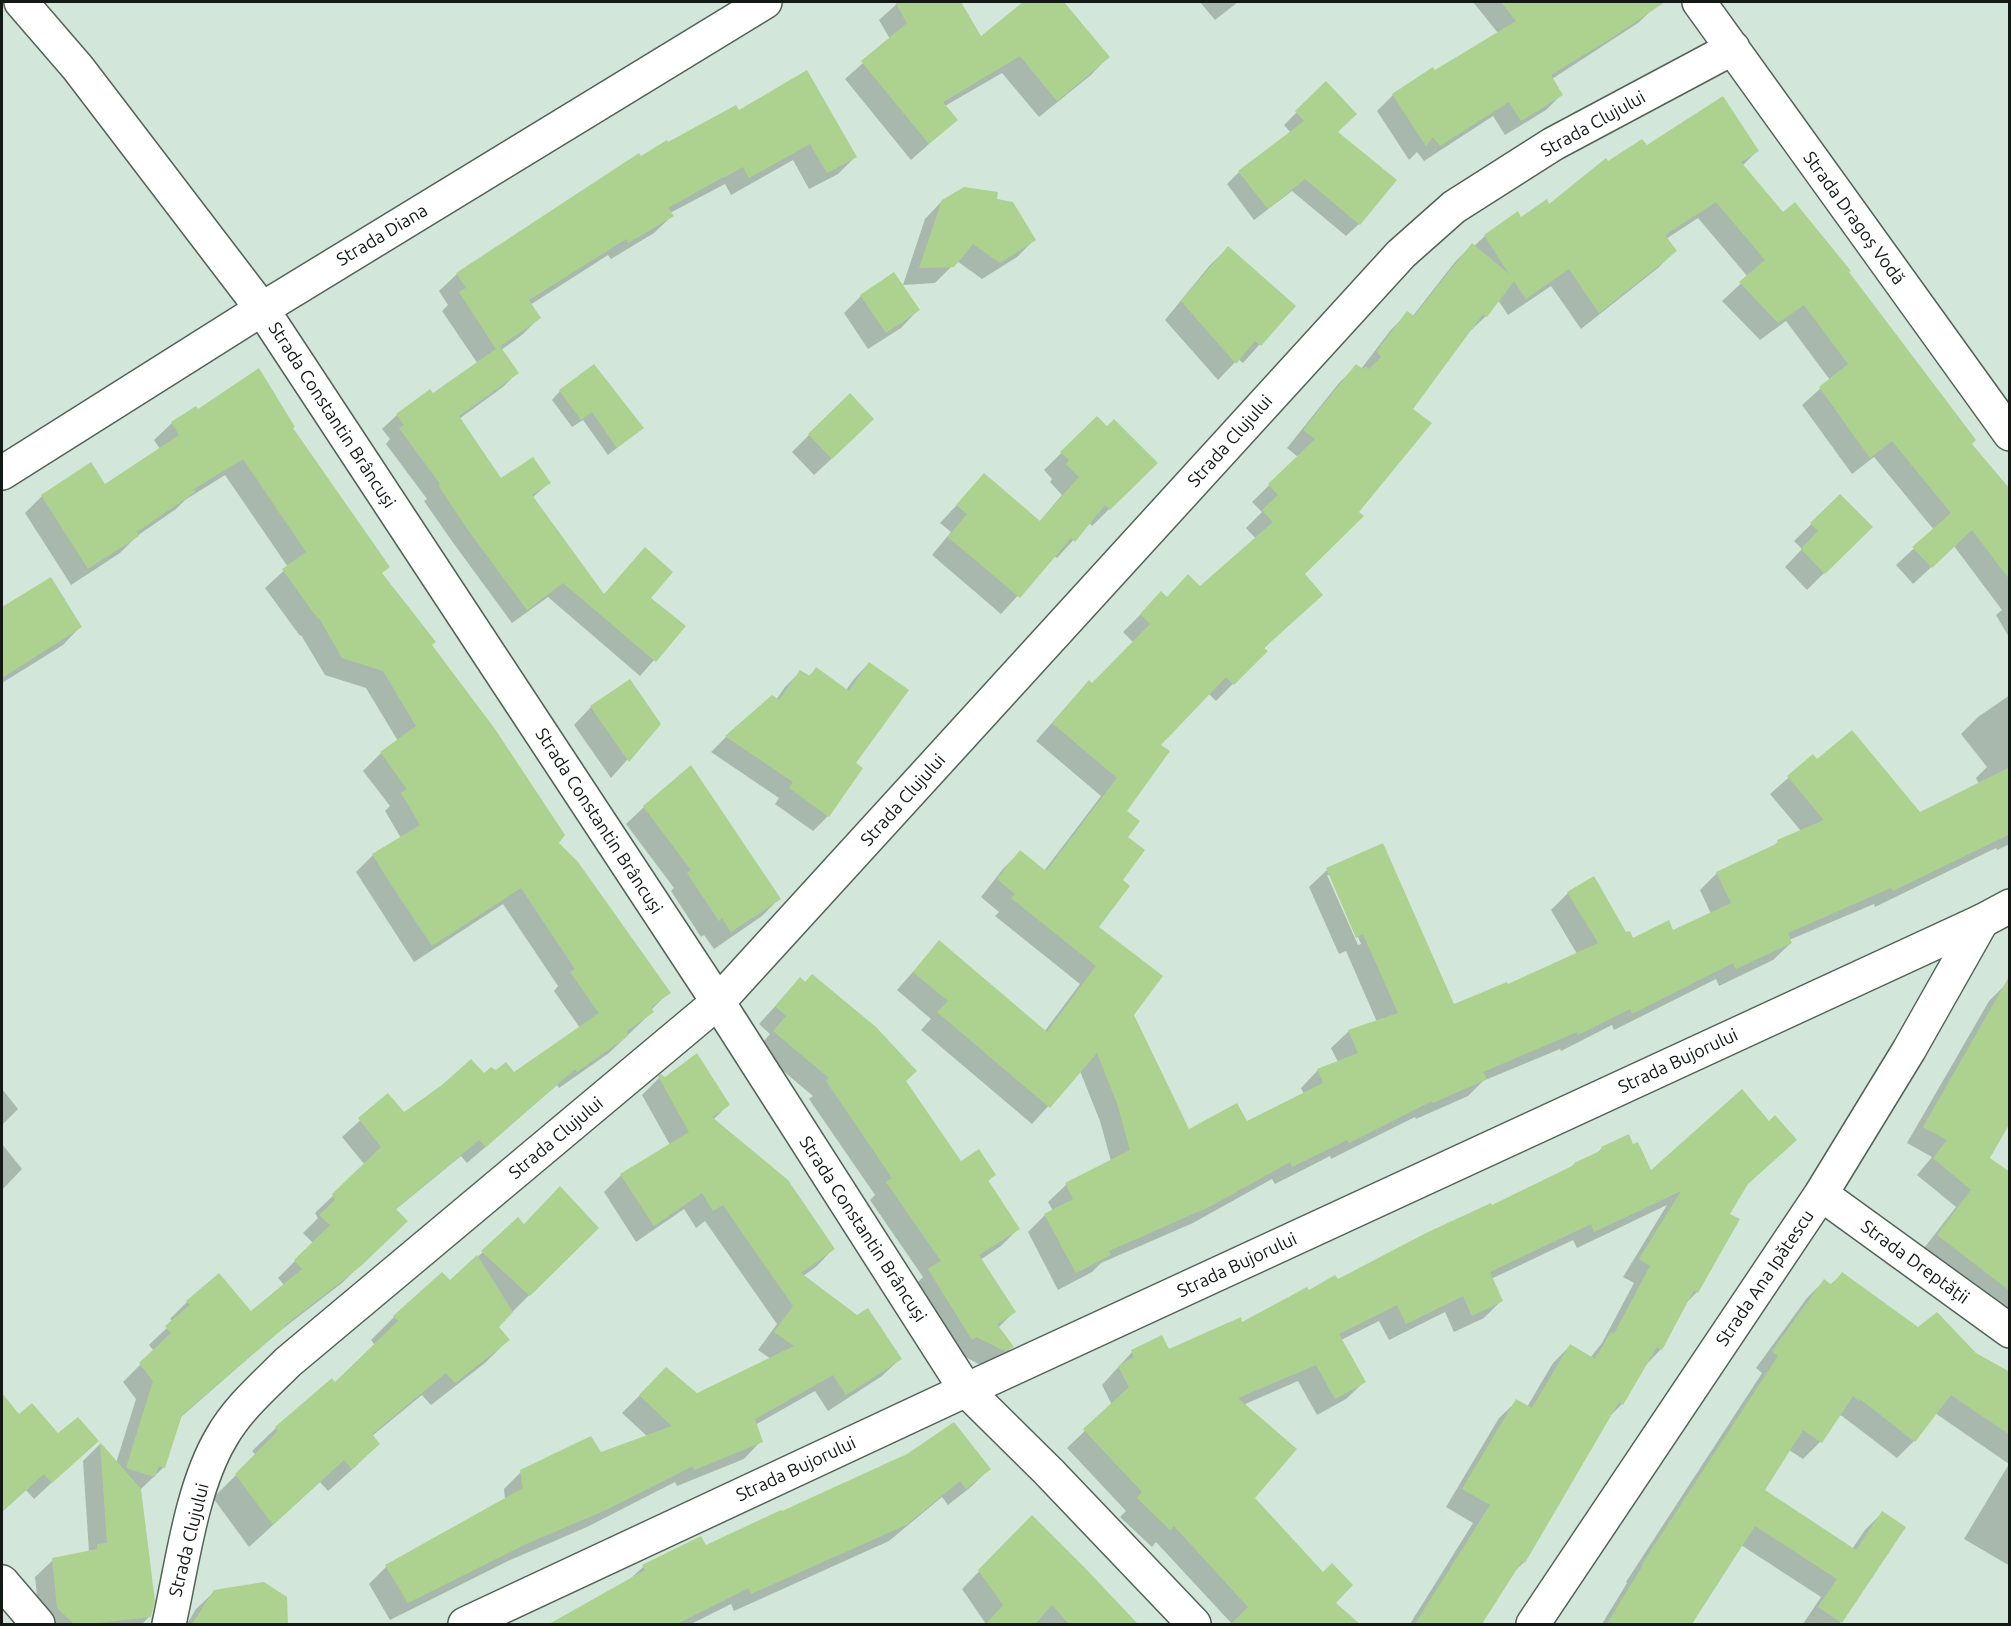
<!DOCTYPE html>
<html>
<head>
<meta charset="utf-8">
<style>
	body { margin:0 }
	#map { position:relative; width:2011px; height:1626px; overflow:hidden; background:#d2e7d9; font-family:Ubuntu,sans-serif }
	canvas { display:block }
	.frame { position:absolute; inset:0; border:3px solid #131a15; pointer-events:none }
</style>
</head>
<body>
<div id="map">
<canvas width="2011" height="1626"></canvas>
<div class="frame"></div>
</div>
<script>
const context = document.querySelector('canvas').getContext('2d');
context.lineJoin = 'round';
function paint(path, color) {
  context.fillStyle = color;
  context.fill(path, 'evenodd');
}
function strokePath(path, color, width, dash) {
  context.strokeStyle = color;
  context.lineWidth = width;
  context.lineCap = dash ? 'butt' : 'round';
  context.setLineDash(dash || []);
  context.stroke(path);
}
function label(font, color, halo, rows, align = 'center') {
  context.font = font + ' Ubuntu,sans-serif';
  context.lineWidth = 4.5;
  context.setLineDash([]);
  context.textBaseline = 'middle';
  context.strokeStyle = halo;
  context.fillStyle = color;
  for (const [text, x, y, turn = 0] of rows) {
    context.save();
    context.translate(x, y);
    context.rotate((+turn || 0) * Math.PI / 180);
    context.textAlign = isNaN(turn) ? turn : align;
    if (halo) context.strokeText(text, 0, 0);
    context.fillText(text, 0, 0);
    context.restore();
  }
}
paint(new Path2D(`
	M899,2H959L980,39L1026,2H1062L1108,57L1091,75L1039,117L1002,73L945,106L956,120L911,160L845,79L890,39L879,20Z
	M1200,2H1238L1215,20Z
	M1473,2H1650L1654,8L1638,23L1552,79L1561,95L1546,110L1505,135L1493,116L1424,161L1417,152L1409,160L1377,111L1393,95L1432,69L1434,72L1498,33Z
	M1326,83L1359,224L1346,236L1292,191L1254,220L1227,184L1239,172L1291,133L1284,125Z
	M738,112L855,157L838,174L809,189L793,160L731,195L725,184L670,213L672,216L654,233L611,259L608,255L530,305L539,318L522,335L501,350L517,373L503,387L459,419L500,480L549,483L532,498L603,595L649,598L684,626L640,676L548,597L512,623L454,544L424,501L427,499L386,444L390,439L382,429L397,415L430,391L433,395L478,364L442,311L448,305L439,291L457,274L640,158Z
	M1646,147L1757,151L1742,166L1783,214L1848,272L1970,444L2010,492V639L1996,615L2002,610L1954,546L1913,584L1896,565L1934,530L1874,457L1852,474L1802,405L1830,380L1786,321L1760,340L1722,301L1748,277L1698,218L1666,239L1675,251L1658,268L1581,329L1551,286L1508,315L1498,300L1486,316L1468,333L1411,409L1303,574L1321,595L1263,649L1265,651L1216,701L1209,694L1159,746L1125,811L1126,838L1120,880L1097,927L1132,1015L1188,1131L1246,1123L1304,1094L1301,1088L1318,1070L1338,1062L1331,1048L1349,1031L1377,1022L1346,951L1339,954L1309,887L1327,870L1453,1006L1507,986L1577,954L1551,910L1568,893L1633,940L1673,932L1711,914L1700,890L1717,873L1771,848L1778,842L1801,831L1770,794L1813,756L1817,761L1919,814L1979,784L1976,778L1987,767L1961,734L1978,717L2010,695V844L1997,850L1996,848L1875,907L1874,904L1789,940L1791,943L1773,960L1719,986L1716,979L1614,1030L1612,1025L1561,1051L1560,1049L1483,1081L1468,1096L1416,1119L1415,1117L1331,1159L1330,1156L1275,1184L1272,1179L1193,1223L1101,1263L1092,1272L1058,1290L1028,1232L1045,1215L1053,1211L1048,1202L1066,1185L1111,1161L1100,1121L1080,1071L1032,1124L921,1030L931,1019L897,990L939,942L1044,1032L1080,984L995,916L999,912L981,897L1003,869L1020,852L1044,871L1101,796L1036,741L1072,700L1089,682L1092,685L1133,642L1123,632L1161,594L1166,598L1200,588L1256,539L1246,528L1262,512L1252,502L1298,457L1287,448L1339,383L1356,366L1361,369L1390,331L1407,313L1412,317L1455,262L1472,245L1474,246L1485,236L1549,206L1608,163ZM1327,875H1331L1361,944L1358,945Z
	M995,200L1035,239L1017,257L982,279L957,261L935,283L903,285L925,219L942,201Z
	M1228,248L1294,306L1243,363L1238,359L1218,380L1165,320L1210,265Z
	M861,296L918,310L901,328L868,349L844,313Z
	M560,391L642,428L608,455L583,420L572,427L552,400Z
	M195,408L197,411L291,429L381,574L431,645L557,843L669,992L651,1010L652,1012L609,1053L559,1088L557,1085L467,1163L461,1156L395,1210L388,1238L342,1283L276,1334L181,1417L164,1467L140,1490L150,1616L142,1624H40L35,1577L53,1560L89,1552L83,1461L100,1444L116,1463L136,1399L123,1382L154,1351L149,1345L173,1322L170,1319L187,1302L251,1313L285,1286L278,1278L313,1243L303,1233L318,1218L315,1213L365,1165L342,1137L388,1095L403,1114L484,1075L496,1072L514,1074L580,1028L554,991L558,986L503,904L414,962L356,872L373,855L401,838L385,811L390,806L363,771L381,753L398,741L366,688L325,675L301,635L300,636L265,588L288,567L225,475L185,500L176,509L137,536L120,553L71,585L25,513L42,496L105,486L160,449L154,440L172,423Z
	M1097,418L1107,428L1156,463L1092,526L1089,523L1057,558L1054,556L1001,614L932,555L951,532L940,523L985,475L1039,522L1062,495L1050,482L1052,479L1044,470Z
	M809,435L855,437L814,475L792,452Z
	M1840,496L1870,527L1807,590L1785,567L1802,549L1794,541Z
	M4,607L80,627L63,645L2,683V609Z
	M869,663L854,764L828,816L813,831L775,804L779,798L711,752L726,737L776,700L785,687L800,672L808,677L816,669L846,690L854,679Z
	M630,681L659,724L611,778L574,725L591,707Z
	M644,807L779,899L762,916L714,949L704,935L701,937L671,891L674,888L626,824Z
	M800,979L904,1081L961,1164L994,1175L987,1182L1018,1229L1001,1246L980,1260L1014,1312L998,1328L1012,1347L995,1364L986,1368L958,1353L912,1288L923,1277L870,1200L875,1195L809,1099L813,1096L757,1049L770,1034L759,1024Z
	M2006,984L1989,1158L2010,1174V1321L1921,1252L1956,1207L1917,1175L1932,1157L1907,1143L1989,1001Z
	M661,1076L728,1105L713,1120L833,1249L816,1267L803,1276L857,1317L900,1359L882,1376L828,1411L815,1391L755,1425L761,1441L744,1459L677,1486L675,1482L587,1527L508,1561L390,1620L369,1584L386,1567L505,1500L504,1489L521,1472L600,1454L648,1437L622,1413L666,1369L696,1395L771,1359L758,1350L777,1324L705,1221L696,1228L684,1209L636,1242L604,1192L621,1175L670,1145L642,1095Z
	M2,1089L18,1109L2,1125Z
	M1769,1123L1795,1140L1744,1187L1728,1214L1697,1292L1686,1303L1661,1349L1645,1366L1622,1404L1607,1419L1524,1562L1513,1573L1481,1624H1410L1473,1523L1446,1507L1499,1418L1517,1401L1527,1407L1553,1363L1570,1346L1590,1358L1602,1343L1634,1283L1623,1277L1667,1205L1577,1248L1573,1240L1491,1279L1501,1301L1484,1318L1454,1332L1445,1312L1389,1340L1379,1321L1341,1340L1364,1382L1346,1399L1317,1415L1298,1381L1243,1405L1253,1498L1238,1533L1339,1624H1232L1156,1542L1152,1547L1120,1517L1126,1511L1067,1448L1112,1405L1102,1385L1132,1352L1168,1351L1242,1324L1308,1292L1337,1281L1570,1169L1574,1164L1595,1155L1602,1148L1651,1172Z
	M2,1144L22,1169L2,1190Z
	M518,1219L523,1226L597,1228L497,1327L508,1340L485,1363L431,1405L422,1395L372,1436L378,1444L355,1467L328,1491L320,1482L249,1547L213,1498L256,1455L252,1451L276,1428L334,1384L375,1345L371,1340L394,1317L442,1275L450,1283Z
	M1842,1274L1918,1329L1976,1354L2010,1373V1566L1964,1539L2009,1464L1935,1413L1914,1441L1897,1458L1842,1416L1839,1415L1820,1442L1803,1459L1789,1450L1763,1491L1852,1549L1865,1530L1882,1513L1904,1527L1839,1624H1803L1821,1597L1741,1545L1690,1624H1602L1627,1583L1626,1582L1762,1373L1756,1368L1807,1298L1824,1281L1830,1285Z
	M2,1395L19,1417L58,1435L97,1441L34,1499L26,1490L2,1512Z
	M989,1469L972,1486L948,1505L942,1497L889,1541L734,1611L731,1604L691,1624H552L629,1580L643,1567L705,1547Z
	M1032,1517L1137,1624H1036L1035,1623L1033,1624H986L962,1589Z
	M214,1592L286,1598L287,1624H187L196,1609Z`), '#0003');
paint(new Path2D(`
	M895,2H961L981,36L1023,2H1064L1110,57L1057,101L1020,56L943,102L958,120L929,144L861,61L907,23Z
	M1501,2H1665L1613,37L1551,75L1563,95L1521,121L1509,102L1440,146L1433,137L1426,146L1392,94L1433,67L1435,70L1516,21Z
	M807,70L857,157L827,173L810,144L749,178L743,167L723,178V177L668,208L674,216L628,243L626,239L529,300L541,318L496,349L459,292L466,288L456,273L639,153L641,156L667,140L668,142L736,105L739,110Z
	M1326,81L1357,114L1338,132L1397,180L1360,225L1305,179L1268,209L1238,171L1304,121L1295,111Z
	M1723,96L1759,151L1741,162L1783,212L1795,202L1807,217L1851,271L1849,272L1976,440L1972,444L2010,489V580L1972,530L1932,568L1912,547L1951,513L1892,441L1870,458L1819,387L1848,364L1804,305L1778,323L1739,282L1765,260L1716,202L1665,235L1677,251L1599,313L1569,269L1526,299L1514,281L1487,317L1483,314L1413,409L1432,423L1359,512L1364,516L1305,574L1323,595L1264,648L1268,651L1234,685L1226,677L1161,745L1170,751L1127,811L1140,821L1128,837L1145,850L1123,880L1130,886L1099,927L1163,976L1134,1015L1189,1129L1237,1103L1247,1121L1323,1083L1317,1069L1358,1053L1348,1030L1398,1013L1363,934L1356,938L1326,868L1383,843L1454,1004L1507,982L1508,984L1598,943L1567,892L1594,876L1626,932L1630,931L1633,938L1669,920L1673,930L1731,903L1716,872L1778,843L1777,840L1824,820L1787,776L1813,754L1817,759L1852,730L1920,812L2010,767V834L1893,891L1891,888L1788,933L1792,943L1736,969L1733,963L1632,1014L1630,1009L1578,1035L1577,1032L1483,1072L1487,1079L1433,1103L1432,1101L1349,1143L1347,1140L1292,1167L1290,1162L1211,1206L1109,1251L1111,1255L1076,1273L1044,1214L1073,1199L1065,1183L1130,1150L1117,1103L1097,1053L1050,1108L937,1012L948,1001L913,972L939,940L1047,1032L1096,966L1011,898L1015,894L997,879L1020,850L1046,871L1117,778L1052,723L1089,680L1092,683L1150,624L1140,614L1161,591L1167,597L1188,574L1200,586L1273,522L1262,510L1278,495L1268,484L1315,439L1303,430L1356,364L1363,369L1366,366L1369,369L1381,357L1377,351L1407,311L1414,316L1472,243L1509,274L1484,235L1518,211L1521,217L1547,199L1549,204L1606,158L1608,161L1642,139L1647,145Z
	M964,187L998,192L997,199L1013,202L1036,240L1000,263L973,244L954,267L919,268L942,200Z
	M1228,246L1296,306L1261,346L1255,341L1236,364L1181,301Z
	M894,272L920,310L886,333L860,295Z
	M500,346L519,373L459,416L501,478L533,457L551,483L532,495L604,594L645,547L673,572L651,598L686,626L656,662L563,583L527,610L468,530L438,485L440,484L399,428L404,425L396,414L430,389L433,393Z
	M594,364L644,428L617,448L592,412L581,420L559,390Z
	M259,368L295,427L293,428L390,567L382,573L436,642L432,645L495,729L565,835L559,843L578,862L671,993L651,1007L654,1012L627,1031L628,1036L577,1072L575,1069L486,1147L479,1140L396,1209L408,1221L361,1266L284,1326L285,1327L182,1415L165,1468L159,1466L155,1477L126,1468L153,1381L139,1363L171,1333L165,1326L190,1305L186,1301L219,1273L251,1311L302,1269L294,1260L330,1225L319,1215L335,1200L332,1194L381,1147L358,1118L388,1093L404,1112L442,1085L471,1059L484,1073L491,1067L496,1070L506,1062L514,1072L599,1013L570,972L575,969L521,888L432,946L390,883L372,854L420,825L401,793L407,789L380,752L416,726L383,671L342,658L319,618L318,619L282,569L306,552L243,459L194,489L195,492L137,532L139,536L88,569L41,495L91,462L105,484L179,435L171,422L196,406L198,409Z
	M850,393L874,419L832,459L808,434Z
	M1097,416L1107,426L1114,419L1158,463L1110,510L1105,505L1075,542L1071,538L1020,598L948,537L967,514L956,505L984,473L1040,521L1079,477L1066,464L1069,460L1060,452Z
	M1840,494L1873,527L1825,574L1801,549L1818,531L1810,523Z
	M51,577L82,627L2,678V607Z
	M869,662L909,690L856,763L863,768L829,817L789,788L793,782L725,736L772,695L779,700L800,670L810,676L816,667L849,691Z
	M630,679L661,724L629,762L590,706Z
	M691,765L781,899L731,932L722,918L719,921L687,873L691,870L643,806Z
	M812,974L876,1027L917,1071L906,1081L961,1161L979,1149L996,1175L988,1180L1020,1229L979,1255L1016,1312L997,1324L1014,1347L1005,1351L976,1337L972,1340L928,1269L941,1261L886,1182L892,1178L826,1081L829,1078L773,1031L786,1016L775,1006L800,977L805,982Z
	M2010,975V1123L1990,1158L2010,1172V1291L1937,1235L1971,1190L1933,1158L1947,1140L1923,1127Z
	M697,1053L730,1105L712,1117L788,1180L835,1249L801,1273L857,1315L868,1308L902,1359L846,1395L833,1375L755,1419L763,1442L694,1470L693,1466L606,1510L526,1544L408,1603L385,1565L523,1488L520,1470L591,1436L601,1452L672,1426L639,1395L666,1367L697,1393L794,1346L774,1332L793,1306L723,1205L713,1211L702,1193L654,1226L620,1174L689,1132L658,1076L661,1074L665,1077Z
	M1742,1089L1769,1121L1775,1115L1797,1140L1748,1184L1730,1214L1740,1219L1698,1293L1694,1290L1662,1350L1657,1347L1623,1405L1619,1402L1525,1563L1522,1561L1482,1624H1415L1490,1505L1462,1489L1516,1399L1532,1408L1570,1344L1595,1359L1611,1332L1614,1334L1650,1266L1639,1259L1681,1191L1594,1232L1591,1224L1490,1272L1503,1301L1472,1316L1463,1296L1406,1324L1397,1305L1339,1334L1366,1382L1335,1399L1316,1365L1238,1398L1297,1449L1255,1498L1323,1572L1332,1563L1353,1585L1336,1603L1360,1624H1231L1248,1607L1174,1526L1170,1530L1137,1498L1142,1492L1083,1429L1129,1387L1118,1366L1134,1357L1131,1350L1162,1335L1169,1349L1241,1317L1242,1322L1307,1287L1309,1290L1335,1275L1338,1279L1426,1233L1491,1203L1492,1205L1574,1165V1163L1602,1150L1601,1147L1629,1134L1633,1144L1638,1142L1651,1170Z
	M560,1186L599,1228L530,1296L481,1251L518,1217L524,1224Z
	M477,1255L513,1312L499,1327L510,1340L455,1383L446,1373L372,1434L380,1444L352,1469L344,1460L273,1525L235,1474L278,1431L275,1427L332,1378L335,1382L398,1321L393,1316L442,1272L450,1280Z
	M1842,1272L1918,1327L1937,1312L1976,1353L2010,1372V1435L1951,1395L1915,1442L1860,1399L1859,1401L1853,1396L1822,1443L1803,1430L1765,1490L1856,1550L1882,1511L1906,1527L1842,1623L1818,1607L1837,1579L1755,1526L1692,1624H1607L1643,1565L1642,1564L1778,1356L1772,1351L1824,1279L1832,1285Z
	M2,1393L19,1414L32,1403L58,1433L78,1417L99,1441L52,1483L44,1474L2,1512Z
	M954,1422L991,1469L966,1489L960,1481L906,1525L751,1594L749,1588L677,1624H549L645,1570L642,1565L701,1536L706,1545L781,1510L782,1511L907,1454Z
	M100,1442L141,1489L155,1601L151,1617L88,1624H74L57,1608L52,1558L97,1549V1544L107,1543Z
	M1032,1515L1085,1568L1138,1624H1069L1052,1605L1035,1624H986L1003,1605L978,1570Z
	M264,1582L287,1597L288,1624H192L214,1590Z`), '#add28f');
const minor = new Path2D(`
	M21,2L78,68L262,309L718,1002L966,1390L1049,1472L1194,1624
	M1699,2L2010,434
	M2,473L262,309L765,2
	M1821,1194L2010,1331
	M2,1582L38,1624
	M169,1624C182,1566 191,1489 221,1438C238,1408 264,1386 288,1362L718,1002L1401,254L1454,207L1553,144L1733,48
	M1533,1624L1821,1194L1909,1050L1982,921`);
const tertiary = new Path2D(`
	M465,1624L966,1390L1982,921L2010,906`);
strokePath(minor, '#506356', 36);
strokePath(tertiary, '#506356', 36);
strokePath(minor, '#fff', 33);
strokePath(tertiary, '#fff', 33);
label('18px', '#131a15', '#fff', [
	["Strada Clujului",1593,124,-29],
	["Strada Dragoș Vodă",1854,218,54],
	["Strada Diana",382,235,-31],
	["Strada Constantin Brâncuși",332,415,57],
	["Strada Clujului",1230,441,-48],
	["Strada Clujului",903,800,-48],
	["Strada Constantin Brâncuși",599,821,57],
	["Strada Bujorului",1678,1061,-25],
	["Strada Clujului",556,1138,-40],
	["Strada Constantin Brâncuși",863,1229,57],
	["Strada Dreptății",1915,1262,36],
	["Strada Bujorului",1237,1265,-25],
	["Strada Ana Ipătescu",1765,1278,-56],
	["Strada Bujorului",796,1469,-25],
	["Strada Clujului",189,1540,-76]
]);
</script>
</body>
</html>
